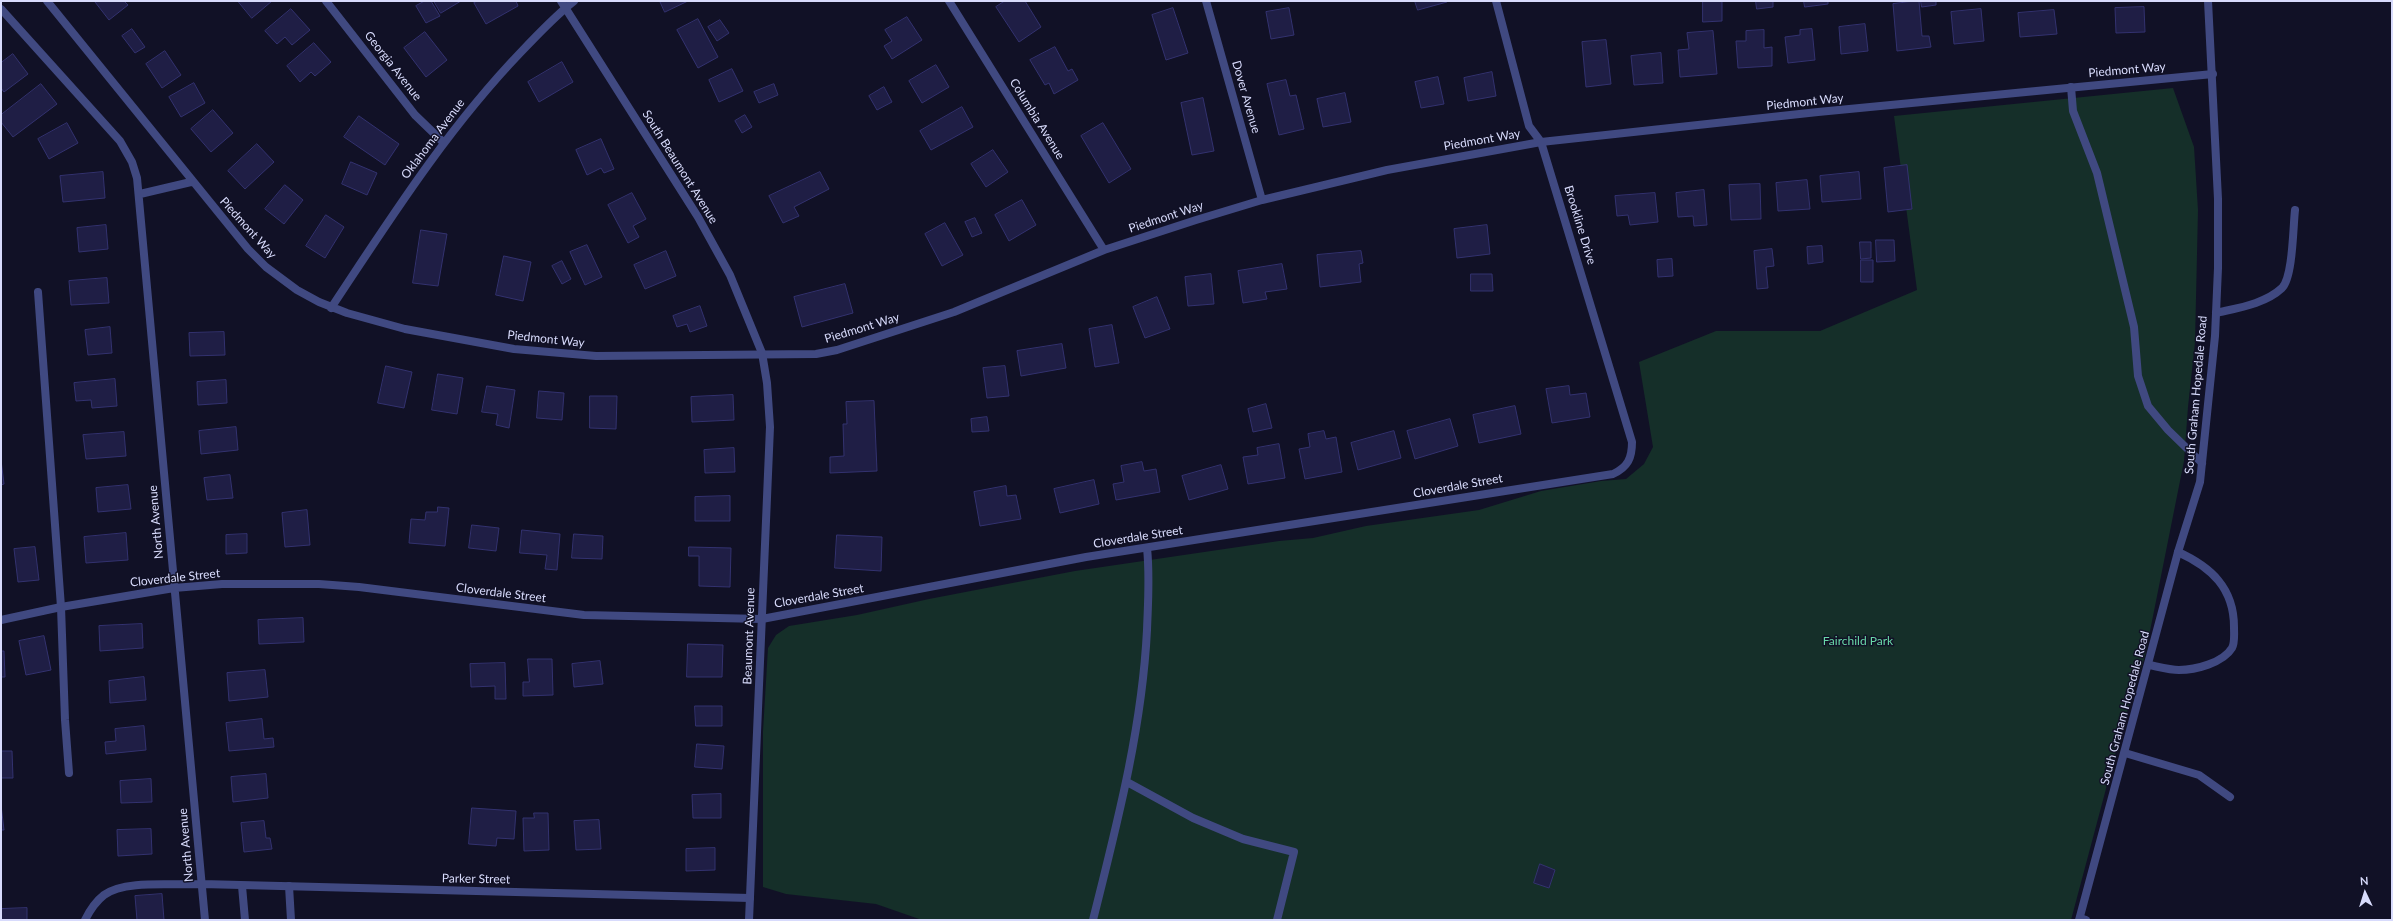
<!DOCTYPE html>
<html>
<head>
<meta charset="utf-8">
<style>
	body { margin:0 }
	#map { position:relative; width:2393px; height:921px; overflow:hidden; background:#111126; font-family:Lato,sans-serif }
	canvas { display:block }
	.frame { position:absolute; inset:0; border:2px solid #d8dbfc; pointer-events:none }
	.north { position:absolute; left:2345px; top:873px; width:40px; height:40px; -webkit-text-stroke:3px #111126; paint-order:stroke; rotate:356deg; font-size:11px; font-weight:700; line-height:16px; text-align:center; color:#d8dbfc }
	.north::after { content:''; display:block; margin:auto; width:14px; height:18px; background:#d8dbfc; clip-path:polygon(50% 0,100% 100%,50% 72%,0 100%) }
</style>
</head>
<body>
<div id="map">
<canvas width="2393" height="921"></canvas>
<div class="frame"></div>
<div class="north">N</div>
</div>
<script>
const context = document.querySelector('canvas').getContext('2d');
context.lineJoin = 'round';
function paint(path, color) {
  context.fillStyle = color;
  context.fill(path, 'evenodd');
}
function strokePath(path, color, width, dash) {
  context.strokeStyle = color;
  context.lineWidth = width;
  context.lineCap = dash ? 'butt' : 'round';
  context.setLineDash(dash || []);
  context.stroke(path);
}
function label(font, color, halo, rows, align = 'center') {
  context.font = font + ' Lato,sans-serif';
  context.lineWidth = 3;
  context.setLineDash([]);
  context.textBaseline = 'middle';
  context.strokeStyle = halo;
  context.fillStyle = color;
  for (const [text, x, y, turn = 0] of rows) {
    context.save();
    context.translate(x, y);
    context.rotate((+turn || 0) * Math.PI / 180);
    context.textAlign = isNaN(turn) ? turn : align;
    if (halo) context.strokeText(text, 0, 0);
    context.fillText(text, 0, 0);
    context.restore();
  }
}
paint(new Path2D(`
	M2173,88L2194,147L2198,210L2195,342L2188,407L2184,461L2145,656L2123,725L2071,920H922L876,904L786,894L763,887V731L768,648L776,635L789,626L857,615L929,599L1075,571L1279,541L1313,538L1366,526L1479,510L1541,491L1601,481L1626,479L1644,464L1653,447L1639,362L1716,331H1820L1917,290L1894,116Z`), '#152f29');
const building = new Path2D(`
	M124,1L128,5L109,20L95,2Z
	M238,1H272L252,18Z
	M425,1H431L440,16L426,23L416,6Z
	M434,1H461L441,13Z
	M478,1H516L518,6L486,24L474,3Z
	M660,1H688L665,12Z
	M1005,1H1025L1041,27L1019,42L996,7Z
	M1415,1H1447V2L1418,10Z
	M1703,1H1722V21L1703,22Z
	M1756,1H1773V7L1757,9Z
	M1804,1H1828V4L1805,7Z
	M1919,1L1922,36H1929L1931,47L1897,51L1893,4Z
	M1921,1H1936V5L1922,7Z
	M2144,7L2145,32L2116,33L2115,8Z
	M1173,8L1188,53L1166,60L1152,15Z
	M1289,8L1294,35L1271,39L1266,12Z
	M291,9L310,30L292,45L285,37L277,44L265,31Z
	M1981,9L1984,41L1954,44L1951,12Z
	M2054,10L2057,34L2020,37L2018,13Z
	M907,17L922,40L892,59L884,46L892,41L885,30Z
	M698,19L718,57L698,68L677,30Z
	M720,20L729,33L717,41L708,27Z
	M1865,24L1868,51L1841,54L1839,27Z
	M132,29L145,47L135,53L122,36Z
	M1812,29L1815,60L1788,63L1785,37L1800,35V30Z
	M1764,30V48L1772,47V66L1738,68L1736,41H1746V31Z
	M1713,31L1717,74L1680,77L1678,50L1689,49L1687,33Z
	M425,32L447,60L426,77L404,48Z
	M1606,40L1611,84L1586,87L1582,42Z
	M314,43L331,62L315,76L311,72L300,82L287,66Z
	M1055,47L1068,71L1072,69L1078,80L1054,94L1049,83L1045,85L1030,60Z
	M165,51L181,75L162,88L146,64Z
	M1661,53L1663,83L1634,85L1631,56Z
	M13,54L28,74L4,92L1,88V63Z
	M562,62L573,82L539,102L528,82Z
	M936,65L949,87L922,103L909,81Z
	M732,69L743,91L719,102L709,80Z
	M1492,72L1496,96L1468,101L1464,78Z
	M1438,77L1444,104L1421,108L1415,82Z
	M1286,80L1290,96L1296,95L1304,129L1279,135L1267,84Z
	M194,83L205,103L181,117L169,97Z
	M41,84L57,104L13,137L1,122V115Z
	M774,84L778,95L759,103L754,92Z
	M884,87L892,102L877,110L869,96Z
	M1345,93L1351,122L1323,127L1317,99Z
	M1203,98L1214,151L1192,155L1181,103Z
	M962,107L973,127L931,150L920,131Z
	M213,110L233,133L211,152L191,129Z
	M745,115L752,127L742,133L735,121Z
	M359,116L399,144L385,165L344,137Z
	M67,123L78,143L49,159L38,139Z
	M1103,123L1131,169L1109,183L1081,136Z
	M601,139L614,169L604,173L601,168L587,175L576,150Z
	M257,144L274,162L245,189L228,171Z
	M993,150L1008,172L986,187L971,164Z
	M351,162L377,173L367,195L342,184Z
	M1907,165L1912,209L1888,212L1884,168Z
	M103,172L105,198L63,202L60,176Z
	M820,172L829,189L794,207L799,216L783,223L769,196Z
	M1859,172L1861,199L1822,202L1820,176Z
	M1807,180L1810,209L1778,211L1776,183Z
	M1760,184L1761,219L1731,220L1729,185Z
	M285,185L303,200L284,224L265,209Z
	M1704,190L1707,225L1694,226L1693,216L1678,217L1676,193Z
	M632,193L646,219L633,226L639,237L628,243L608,205Z
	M1655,193L1658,222L1630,225L1628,215L1617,216L1615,196Z
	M1022,200L1036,225L1009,241L995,215Z
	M326,215L344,227L325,258L306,246Z
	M975,218L982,233L972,237L965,222Z
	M945,223L963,255L942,266L925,234Z
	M106,225L108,249L79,252L77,228Z
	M1487,225L1490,254L1457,258L1454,229Z
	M421,230L447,234L438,286L413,283Z
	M1876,240H1894L1895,261L1877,262Z
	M1860,242H1871V258L1861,259Z
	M587,245L602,277L585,285L570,252Z
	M1822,246L1823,262L1808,264L1807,247Z
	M1772,249L1774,266L1766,267L1768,288L1757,289L1754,251Z
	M666,251L676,276L645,289L634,265Z
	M1361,251L1363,263L1359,264L1361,282L1320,287L1317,255Z
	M504,256L531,262L523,301L496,295Z
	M1672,259L1673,276L1658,277L1657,260Z
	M1861,260H1873V282H1861Z
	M562,261L571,279L562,284L552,266Z
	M1282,264L1287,289L1265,292L1267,299L1243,303L1238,271Z
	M1211,274L1214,304L1188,306L1185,277Z
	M1471,274H1492L1493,291H1471Z
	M107,278L109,303L71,305L69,281Z
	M845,284L853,313L802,327L794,297Z
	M1157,297L1170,329L1145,338L1133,307Z
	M700,306L707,326L690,332L687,324L677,327L673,316Z
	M1112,325L1119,363L1095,367L1089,329Z
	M110,327L112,353L88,355L85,330Z
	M224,332L225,355L190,356L189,333Z
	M1062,344L1066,368L1021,376L1017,351Z
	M386,366L412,372L404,408L378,403Z
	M1005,366L1009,396L987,398L983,368Z
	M438,374L463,378L457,414L432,410Z
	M115,379L117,406L92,408L91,400L76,401L74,383Z
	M226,380L227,403L198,405L197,382Z
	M487,386L515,390L509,428L496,425L498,414L482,412Z
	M1569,386L1570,395L1586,393L1590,417L1552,423L1546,389Z
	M539,391L564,393L562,420L537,418Z
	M733,395L734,420L692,422L691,397Z
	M590,396H617L616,429L590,428Z
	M874,401L877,471L830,473V457L844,456L843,424H847L846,402Z
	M1266,404L1272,428L1253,432L1248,409Z
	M1515,406L1521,434L1479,443L1473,415Z
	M987,417L989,431L972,432L971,419Z
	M1450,419L1458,446L1415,459L1407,431Z
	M236,427L238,450L201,454L199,431Z
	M1324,431L1326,439L1336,437L1342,472L1305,479L1299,449L1310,447L1308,434Z
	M1394,431L1401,458L1358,470L1351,443Z
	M124,432L126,456L86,459L83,435Z
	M1279,444L1285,478L1248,484L1243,457L1258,455L1257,448Z
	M734,448L735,472L705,473L704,450Z
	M1,460L4,484L1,485Z
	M1142,462L1144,471L1156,469L1160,492L1116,500L1113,484L1124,482L1121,466Z
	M1221,465L1228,489L1189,500L1182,476Z
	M230,475L233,498L207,500L204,478Z
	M1094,480L1099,504L1060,513L1054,489Z
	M128,485L131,509L98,512L96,488Z
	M1006,486L1007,496L1016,495L1021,519L980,526L974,492Z
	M730,496V521H695V497Z
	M438,507L449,508L445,546L409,543L411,519L425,520L426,512H437Z
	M307,510L310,545L285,547L282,513Z
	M472,525L499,528L496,551L469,548Z
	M522,530L560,534L557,570L545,569L547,555L520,553Z
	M126,533L128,560L86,563L84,537Z
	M247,534V553L226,554V535Z
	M574,534L603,536L602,559L572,558Z
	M837,535L882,537L881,571L835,568Z
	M35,547L39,580L18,582L14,549Z
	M689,547L731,548L730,587L699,586V556H689Z
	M303,618L304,642L259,644L258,620Z
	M142,624L143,648L100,651L99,626Z
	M44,636L51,670L26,675L19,641Z
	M688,644L723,645L722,677H687Z
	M1,651H4L5,677H1Z
	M528,659H552L553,695L523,696V682H529Z
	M600,661L603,684L574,687L572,664Z
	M505,663L506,699H495V686L471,687L470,664Z
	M265,670L268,697L229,701L227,673Z
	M144,677L146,700L110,703L109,681Z
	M695,706H722V726H696Z
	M262,719L264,739L273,738L274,747L229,751L226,723Z
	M144,726L146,750L106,754L105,742L116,741L115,729Z
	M697,744L724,746L722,769L695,767Z
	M1,751H12L13,778H1Z
	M266,774L268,798L233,802L231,777Z
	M151,779L152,802L121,803L120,781Z
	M721,794V818H693L692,795Z
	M1,805L4,830H1Z
	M472,808L516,811L514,839L497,838L496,846L469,844Z
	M534,813H548L549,850L524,851L523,818H534Z
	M599,820L601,849L576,850L574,821Z
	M264,821L266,838H270L272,849L244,852L241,823Z
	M151,829L152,854L118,856L117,830Z
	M715,848V870L686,871V849Z
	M1540,864L1555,870L1549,888L1534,883Z
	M162,894L164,920H137L135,896Z
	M27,908V920H1V909Z`);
paint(building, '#1f1e45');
strokePath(building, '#33326f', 1);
strokePath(new Path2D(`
	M2071,87L2073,111L2097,173L2134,327L2138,376L2148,406L2168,430L2202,463
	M38,292L61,607L65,720L69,773
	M2216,313C2237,308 2265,304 2282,288C2293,277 2293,227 2295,210
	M2149,665C2159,667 2170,670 2179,670C2195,670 2223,663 2232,648C2235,643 2234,634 2234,627C2234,588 2211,567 2178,552
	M2125,753L2199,775L2230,797
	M1127,782L1193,818L1243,839L1294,852L1277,920
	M242,886L245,920
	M289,886L291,920
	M2080,918L2086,920
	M85,920C90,910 95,902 104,895C125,879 176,886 202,884
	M1093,920C1117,824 1142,729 1147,630C1148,602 1150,576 1147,548`), '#404981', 8);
strokePath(new Path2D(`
	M47,1L248,249L266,267L297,290L319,302L347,313L405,329L514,349L596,356L816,354L837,350L954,312L1104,250L1196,220L1262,200L1387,170L1541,142L1818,112L2213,74
	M326,1L415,115L444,143
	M949,1L1104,250
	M1206,1L1262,200
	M1,9L120,141L132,162L137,178L205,920
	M140,194L191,182
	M331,308C390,219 447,129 521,52C538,34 555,16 574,1
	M1,620L61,607L174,588L222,584H319L359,587L584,615L762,619L1086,557L1613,474C1628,467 1632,458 1632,442L1541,142L1529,126L1496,1
	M202,884L750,898`), '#404981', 8);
strokePath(new Path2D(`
	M561,1L698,217L730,275L762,353L767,383L770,427L749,920
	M2079,920L2178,552L2200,482L2215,336L2218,268V199L2208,1`), '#404981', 8);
label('12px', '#d8dbfc', '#111126', [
	["Georgia Avenue",393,66,52],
	["Piedmont Way",2127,70,-5],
	["Dover Avenue",1246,97,74],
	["Piedmont Way",1805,102,-6],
	["Columbia Avenue",1037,119,58],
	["Oklahoma Avenue",433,139,-53],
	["Piedmont Way",1482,140,-10],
	["South Beaumont Avenue",680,167,58],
	["Piedmont Way",1166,217,-18],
	["Brookline Drive",1580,225,73],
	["Piedmont Way",248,228,48],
	["Piedmont Way",862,328,-17],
	["Piedmont Way",546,339,6],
	["South Graham Hopedale Road",2196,395,-85],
	["Cloverdale Street",1458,486,-10],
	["North Avenue",156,522,-95],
	["Cloverdale Street",1138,537,-9],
	["Cloverdale Street",175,578,-6],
	["Cloverdale Street",501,593,7],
	["Cloverdale Street",819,596,-10],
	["Beaumont Avenue",749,636,-88],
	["South Graham Hopedale Road",2125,708,-75],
	["North Avenue",186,845,-95],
	["Parker Street",476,879,1]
]);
label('12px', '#69d8a8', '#111126', [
	["Fairchild Park",1858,641]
]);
</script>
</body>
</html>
